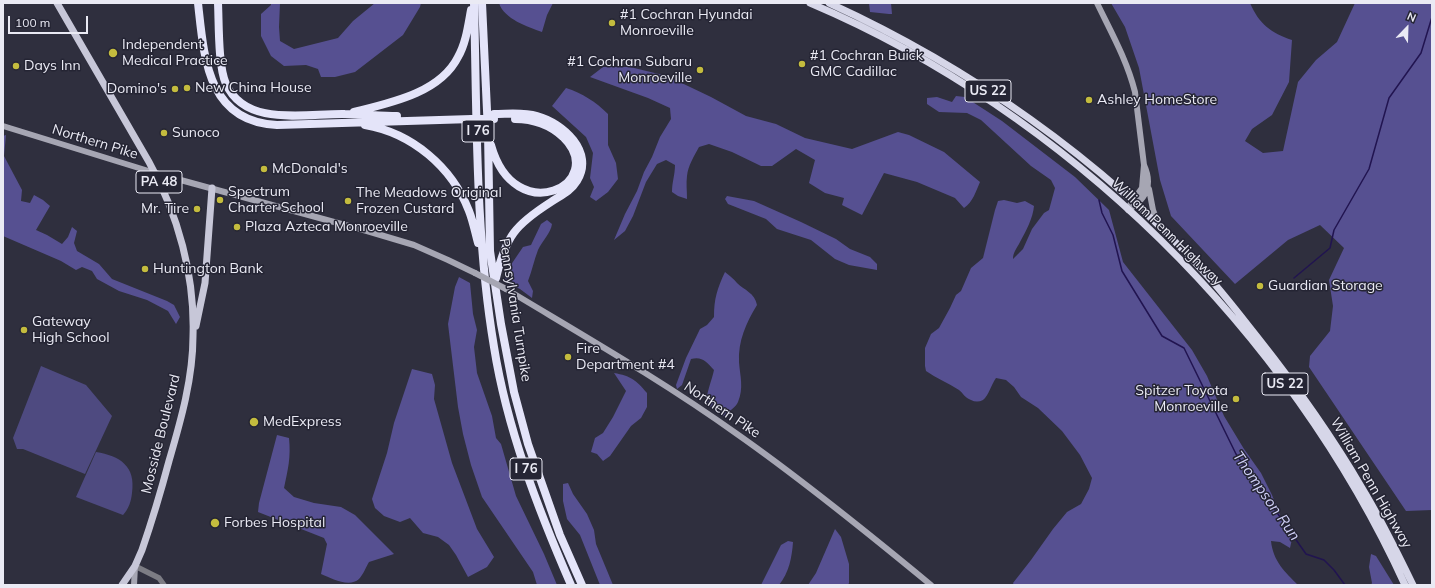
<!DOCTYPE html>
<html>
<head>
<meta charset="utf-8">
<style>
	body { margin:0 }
	#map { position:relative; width:1435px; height:588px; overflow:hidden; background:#2f2f3e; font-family:Mulish,sans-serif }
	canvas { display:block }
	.frame { position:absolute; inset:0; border:4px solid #eaeaf4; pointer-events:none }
	.north { position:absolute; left:1387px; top:8px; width:40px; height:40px; -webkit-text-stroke:3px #252534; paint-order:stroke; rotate:23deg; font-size:11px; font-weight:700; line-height:16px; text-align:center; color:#eaeaf4 }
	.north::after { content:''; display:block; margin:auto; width:14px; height:18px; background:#eaeaf4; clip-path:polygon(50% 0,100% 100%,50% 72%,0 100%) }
	.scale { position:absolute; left:8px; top:16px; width:80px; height:18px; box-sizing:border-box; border:2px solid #eaeaf4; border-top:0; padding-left:5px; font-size:12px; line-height:14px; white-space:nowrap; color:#eaeaf4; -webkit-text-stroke:3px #252534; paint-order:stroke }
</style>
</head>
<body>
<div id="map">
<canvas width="1435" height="588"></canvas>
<div class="frame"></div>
<div class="north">N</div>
<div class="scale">100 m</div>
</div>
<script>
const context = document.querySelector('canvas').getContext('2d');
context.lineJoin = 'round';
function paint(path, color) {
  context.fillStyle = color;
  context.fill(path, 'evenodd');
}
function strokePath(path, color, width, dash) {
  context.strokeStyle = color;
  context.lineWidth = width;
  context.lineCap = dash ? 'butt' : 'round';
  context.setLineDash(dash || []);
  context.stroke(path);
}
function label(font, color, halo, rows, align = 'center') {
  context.font = font + ' Mulish,sans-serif';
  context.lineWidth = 3;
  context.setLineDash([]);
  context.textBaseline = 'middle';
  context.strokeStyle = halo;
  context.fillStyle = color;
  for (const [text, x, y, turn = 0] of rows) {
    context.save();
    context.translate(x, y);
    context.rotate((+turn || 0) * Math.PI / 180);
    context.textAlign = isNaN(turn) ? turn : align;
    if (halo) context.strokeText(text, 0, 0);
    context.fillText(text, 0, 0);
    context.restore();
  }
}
paint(new Path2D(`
	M41,366L86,385L112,416L85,474L23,449H17L13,438Z
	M96,452C120,456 136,466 132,493C131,502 129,508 123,515L76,497Z`), '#4e4a80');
paint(new Path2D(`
	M271,3H280L279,27L280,41L294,49L338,38L353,21L375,3H421L420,7L403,35L355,72L335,77H321L318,69L306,65L284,66L271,56L261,36V14L271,5Z
	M499,3H553L547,15L542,32C528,27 504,19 499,3Z
	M869,3H891L892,14H889L870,12Z
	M1111,3H1250C1259,24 1271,33 1292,40L1289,82L1272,115L1252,129L1245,141L1263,153L1283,151L1298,82L1316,60L1337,42L1355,3H1432V510L1406,511L1309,367L1310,356L1330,331L1333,306L1329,280L1344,248L1320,225L1288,240L1235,284L1171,216L1160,180L1139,68L1125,27Z
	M603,67H630L667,76L711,97L746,116L776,124L805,138L852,149L898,132L909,135L944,152L980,182C976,191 973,202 964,208L955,198L917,182L884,173L862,215L842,205L844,198L825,193L809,183L815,160L796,149L772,166H761L732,152L709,144L699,147C694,156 688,166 687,176C686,183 687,191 687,199L678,196L672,192C672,182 675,175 675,165L666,160L657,164L646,182L633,216L625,231L614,240L625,214L637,191L644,172L652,157L660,137L671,119L670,108L648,98L590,77Z
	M566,88C582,93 596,102 608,114V145L616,163L618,179L608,192L596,201L590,197L594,187L590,178L593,153L586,137L552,106Z
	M956,96L965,97L1002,121L1075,177L1109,210L1123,262L1192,350L1207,376L1224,416L1244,449L1261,473L1272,495L1283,523L1292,539L1290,548L1280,542L1271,541C1273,561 1285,572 1298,585H1014L1013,583L1031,560L1053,529L1067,512L1081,504L1089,489L1092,478L1080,455L1062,431L1038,408L1021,397L1014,387L1006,380L996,378C991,385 989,395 983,400C979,402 975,402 971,400C965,398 963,393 959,390C948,383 936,378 926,371L925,366V348L931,334L939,328L950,308L956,295L961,291L971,268L983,258L995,210L998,201L1004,200L1017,203L1025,201L1034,206C1033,218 1026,231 1020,242C1017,248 1013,252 1013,259L1023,249L1032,229L1044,213L1049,210L1055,188L1051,180L1031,166L981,120L967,113L939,112L927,104V98L937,97L952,102Z
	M6,135L4,156L22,190L21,201L30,203L34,195L43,200L50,206L36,230L47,235L62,244L68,237L72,227L77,231L74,243L77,251L99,264L112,279L167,301L174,305L180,317L176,324L168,311L147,300L119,291L97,279L92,271L82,267L76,270L61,261L3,236V136Z
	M727,196L754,201L801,222L836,239L850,249L870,257L877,264V270L849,265L835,259L811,240L777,229L766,219L728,204L725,199Z
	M547,220L552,224C551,233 542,241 538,250C534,260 532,271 528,281L533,291L532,298L520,289L507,283L504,275L523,247L531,245L541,224Z
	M725,272C730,276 733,278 737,283C744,290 755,293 757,305C746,323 738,341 739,362C740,376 744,388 738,402C736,407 730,410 726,415L723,416L707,404C705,396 712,380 714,370C707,362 702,356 691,359L682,385L677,389L676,385L686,358L700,329L707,325L714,317C714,299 717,289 725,272Z
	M459,277L470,283L473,314L477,330L474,347L477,373L492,416L496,438L501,444L516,496L544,554L557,585H537L533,572L482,497L471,465L463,434L458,407L448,324L455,287Z
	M412,369L432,374L435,385L434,399L452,463L477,529L494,557L487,567L468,577L456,555L449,545L438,537L423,533L410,518L400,522L384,516L375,508L372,499L387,453L394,423Z
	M614,373C631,376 636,380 647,393V407L641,418L631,426L610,456L603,461L597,454L591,452L595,438L603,433L613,417L626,391Z
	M277,435L289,438C291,458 288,469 284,488L294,497L314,503L341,507L355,515L394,554L369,562C366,567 363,575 359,579C349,588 331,578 321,574L327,544L324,538L258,512L259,503Z
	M568,483L573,494L587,514L594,530L596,544L613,585H600L580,535L567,519L563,501V484Z
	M835,529L841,537L849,564V583L848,585H808L816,573Z
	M788,541L793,542C792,557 789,573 779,585H761L781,545Z
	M1371,554L1376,556L1394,585H1371L1372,583L1369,567Z`), '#565091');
strokePath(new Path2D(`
	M1099,200L1102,213L1113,235L1122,271L1162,336L1184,348L1236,454L1306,554L1324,560L1334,570L1345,585
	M1294,278L1330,248L1334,230L1369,169L1389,98L1421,53L1432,17`), '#211450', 1.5);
strokePath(new Path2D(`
	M135,566L159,578L164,585`), '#7c7c84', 5.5);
strokePath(new Path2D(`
	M1097,3C1111,32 1127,60 1135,92L1144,165C1153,185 1147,199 1128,210
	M3,126L155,173L367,231L414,245L448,260L475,273
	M1149,189L1153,210L1159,226
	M1130,205L1142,188L1144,165
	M506,289C584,336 663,381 737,434C804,481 868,533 931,585
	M134,585L135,566`), '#a6a6b3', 6);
strokePath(new Path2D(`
	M57,3L149,162C178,214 195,276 193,336C193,378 181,420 169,461C161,491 152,521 142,550L135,566L122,585
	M196,326L205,283L212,188`), '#c7c7d8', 7);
strokePath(new Path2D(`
	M810,3C1067,112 1289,331 1405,585
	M829,3C969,67 1101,159 1205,273C1224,294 1241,316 1258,338C1296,386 1331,435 1362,488C1381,519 1397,552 1413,585`), '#d6d6e8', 7);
strokePath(new Path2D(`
	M198,3C204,57 207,122 277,125L472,119
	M218,3C219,24 218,66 226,84C246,128 307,113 345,114C362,114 380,116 397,116
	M474,3C477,117 475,234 494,347C507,429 538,509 571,585
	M482,3L488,132L490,251L501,324L514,392L528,444L560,535L582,585
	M354,112C390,103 440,93 458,57C466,43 468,26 471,10
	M494,114C508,114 523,112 537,116C563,123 595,152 577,181C571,191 560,196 551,202C515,225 506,236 496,278
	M365,125C412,133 452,167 469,211C473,221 475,232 478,243
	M491,145C515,231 610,183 563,137C550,125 533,119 515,119`), '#e4e4f9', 8);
strokePath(new Path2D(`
	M475,273L506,289`), '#a6a6b3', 6);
strokePath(new Path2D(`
	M472,119H494`), '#e4e4f9', 8);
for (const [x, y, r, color] of [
	[612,23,4,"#c4bc3e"],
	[113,53,5,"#c4bc3e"],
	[802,64,4,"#c4bc3e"],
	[16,66,4,"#c4bc3e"],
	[700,70,4,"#c4bc3e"],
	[187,88,4,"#c4bc3e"],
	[175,89,4,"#c4bc3e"],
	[1089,100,4,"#c4bc3e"],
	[164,133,4,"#c4bc3e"],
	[264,169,4,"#c4bc3e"],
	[220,200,4,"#c4bc3e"],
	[348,201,4,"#c4bc3e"],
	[197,209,4,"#c4bc3e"],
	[237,227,4,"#c4bc3e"],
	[145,269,4,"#c4bc3e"],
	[1260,286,4,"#c4bc3e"],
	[24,330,4,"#c4bc3e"],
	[568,357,4,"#c4bc3e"],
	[1236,399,4,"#c4bc3e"],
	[254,422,5,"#c4bc3e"],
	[215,523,5,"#c4bc3e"]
]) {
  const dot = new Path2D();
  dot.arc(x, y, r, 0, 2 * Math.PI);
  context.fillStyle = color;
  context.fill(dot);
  strokePath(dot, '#252534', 1.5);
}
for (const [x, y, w] of [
	[988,91,46],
	[478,131,32],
	[159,182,46],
	[1285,384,46],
	[526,469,32]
]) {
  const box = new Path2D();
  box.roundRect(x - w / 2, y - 11, w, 22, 3);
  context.fillStyle = '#252534';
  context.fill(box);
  strokePath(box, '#eaeaf4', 1);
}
label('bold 13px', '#eaeaf4', null, [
	["US 22",988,91],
	["I 76",478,131],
	["PA 48",159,182],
	["US 22",1285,384],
	["I 76",526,469]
]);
label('14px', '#eaeaf4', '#252534', [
	["#1 Cochran Hyundai",620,15],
	["Monroeville",620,31],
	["Independent",122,45],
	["Medical Practice",122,61],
	["#1 Cochran Buick",810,56],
	["GMC Cadillac",810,72],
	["#1 Cochran Subaru",692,62,"right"],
	["Monroeville",692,78,"right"],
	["Days Inn",24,66],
	["New China House",195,88],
	["Domino's",167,89,"right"],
	["Ashley HomeStore",1097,100],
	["Sunoco",172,133],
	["McDonald's",272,169],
	["Spectrum",228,192],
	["Charter School",228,208],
	["The Meadows Original",356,193],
	["Frozen Custard",356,209],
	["Mr. Tire",189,209,"right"],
	["Plaza Azteca Monroeville",245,227],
	["Huntington Bank",153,269],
	["Guardian Storage",1268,286],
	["Gateway",32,322],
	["High School",32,338],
	["Fire",576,349],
	["Department #4",576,365],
	["Spitzer Toyota",1228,391,"right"],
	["Monroeville",1228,407,"right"],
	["MedExpress",263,422],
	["Forbes Hospital",224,523]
], 'left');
label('14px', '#eaeaf4', '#252534', [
	["Northern Pike",95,142,17],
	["William Penn Highway",1167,232,44],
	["Pennsylvania Turnpike",515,310,81],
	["Northern Pike",722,410,34],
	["Mosside Boulevard",161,434,-76],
	["William Penn Highway",1371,483,60]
]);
label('italic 15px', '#d0d0f7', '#252534', [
	["Thompson Run",1266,496,55]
]);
</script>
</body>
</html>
